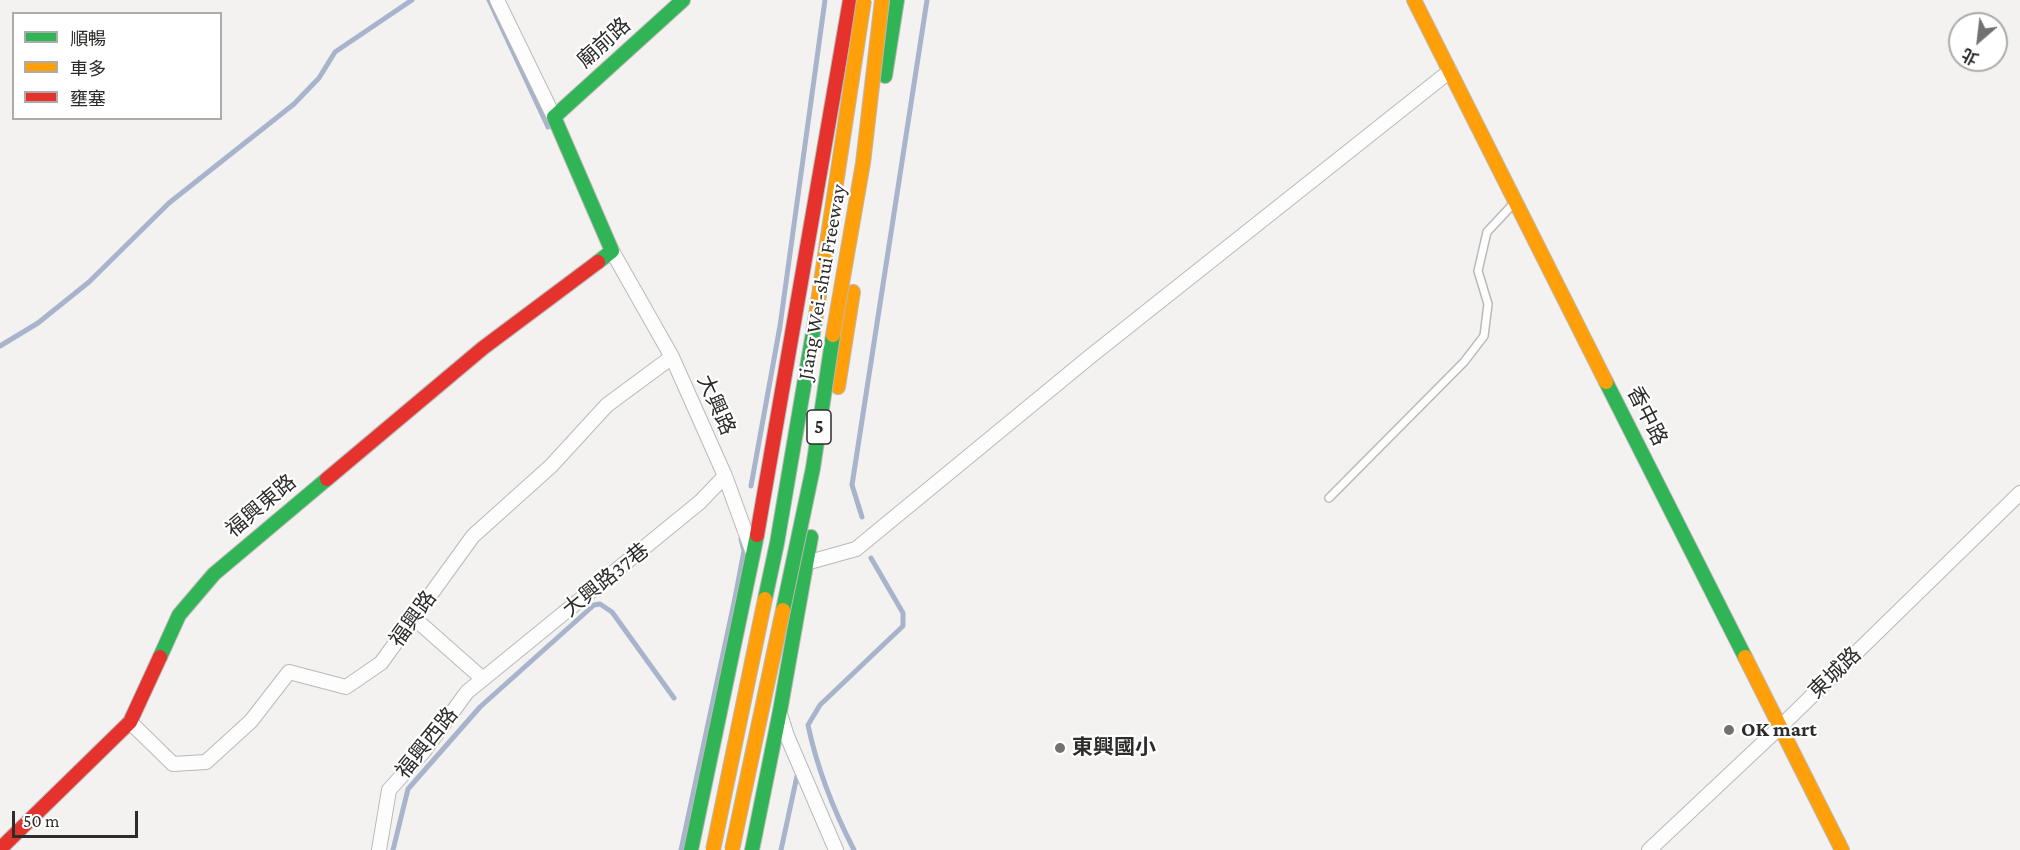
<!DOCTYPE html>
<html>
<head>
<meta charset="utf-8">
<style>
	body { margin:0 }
	#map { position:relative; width:2020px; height:850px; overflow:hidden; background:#f3f2f0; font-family:"Crimson Pro","Noto Sans TC",serif }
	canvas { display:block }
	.legend { position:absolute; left:12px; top:12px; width:210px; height:108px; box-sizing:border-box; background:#fff; border:2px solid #ababaa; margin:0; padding:8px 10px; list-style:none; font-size:18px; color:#2d2c2b }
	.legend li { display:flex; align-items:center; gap:12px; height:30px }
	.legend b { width:30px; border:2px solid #ababaa }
	.north { position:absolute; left:1948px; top:12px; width:60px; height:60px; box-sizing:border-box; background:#fff; border:2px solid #ababaa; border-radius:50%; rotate:208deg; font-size:16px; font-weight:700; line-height:24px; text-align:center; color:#2d2c2b }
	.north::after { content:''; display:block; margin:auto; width:21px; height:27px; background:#727170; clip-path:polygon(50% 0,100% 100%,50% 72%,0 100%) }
	.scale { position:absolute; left:12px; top:811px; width:126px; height:27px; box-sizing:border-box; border:3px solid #2d2c2b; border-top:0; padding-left:8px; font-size:18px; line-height:21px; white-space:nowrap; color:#2d2c2b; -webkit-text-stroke:4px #fff; paint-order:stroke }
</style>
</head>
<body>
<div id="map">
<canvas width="2020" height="850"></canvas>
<ul class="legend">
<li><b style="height:8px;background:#30b455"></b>順暢</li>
<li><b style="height:8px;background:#ff9f0a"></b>車多</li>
<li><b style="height:8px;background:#e5322d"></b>壅塞</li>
</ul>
<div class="north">北</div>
<div class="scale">50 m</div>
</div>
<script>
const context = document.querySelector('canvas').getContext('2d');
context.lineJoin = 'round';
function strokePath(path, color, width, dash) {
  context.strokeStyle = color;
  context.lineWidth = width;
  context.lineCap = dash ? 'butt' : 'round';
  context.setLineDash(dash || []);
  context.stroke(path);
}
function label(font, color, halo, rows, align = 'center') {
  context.font = font + ' "Crimson Pro","Noto Sans TC",serif';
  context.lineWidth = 4.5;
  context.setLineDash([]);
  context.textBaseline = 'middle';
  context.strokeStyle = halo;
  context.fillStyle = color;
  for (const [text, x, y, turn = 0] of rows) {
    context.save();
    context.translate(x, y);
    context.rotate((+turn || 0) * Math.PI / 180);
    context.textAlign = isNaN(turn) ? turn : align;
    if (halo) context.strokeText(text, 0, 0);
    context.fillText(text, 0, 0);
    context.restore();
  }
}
strokePath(new Path2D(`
	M489,0L548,127
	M0,346L38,323L89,282L169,203L294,104L319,78L335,52L412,0
	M751,486L780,326L825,0
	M862,517L852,485L927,0
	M393,850L408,789L480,707L594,605L600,604L612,612L674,698
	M681,850L735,598L744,551L741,539
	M781,850L797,776
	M854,850C834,811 817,768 808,725L820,705L903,626V613L871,558`), '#a8b4cc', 5);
const lane = new Path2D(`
	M1329,498L1464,362L1484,336L1488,304L1478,271L1487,232L1514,203`);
const street = new Path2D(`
	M497,0L554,117
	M612,251L672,357L725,476L753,553
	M806,563L856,549L1092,355L1450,71
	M414,618L483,679
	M780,714L787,736L836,850
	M130,722L173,764L206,762L251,721L289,672L346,687L381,663L473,536L551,466L607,405L672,357
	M379,850L389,790L424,751L467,692L700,502L725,476
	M1649,850L1780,727L2020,493`);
const fast = new Path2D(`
	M885,76L897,0
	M598,262L612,251L554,117L683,0
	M1606,382L1745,657
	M160,657L179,615L214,574L327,479
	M691,850L757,535
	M752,850L780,711L811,537`);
const slow = new Path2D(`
	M1414,0L1606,382
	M838,387L853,292
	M1745,657L1842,850`);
const jam = new Path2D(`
	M327,479L483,348L598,262
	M757,535L850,0
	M0,849L130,722L160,657`);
strokePath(lane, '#bab9b8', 10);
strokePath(street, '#bab9b8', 16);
strokePath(fast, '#bab9b8', 16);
strokePath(slow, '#bab9b8', 16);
strokePath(jam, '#bab9b8', 16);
strokePath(lane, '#fdfdfd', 7);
strokePath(street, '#fdfdfd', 14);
strokePath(fast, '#30b455', 14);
strokePath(slow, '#ff9f0a', 14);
strokePath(jam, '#e5322d', 14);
const fastBridge = new Path2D(`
	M765,599L777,543L816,315
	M783,610L813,468L833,335`);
const slowBridge = new Path2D(`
	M816,315L864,0
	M833,335L863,163L882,0
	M713,850L765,599
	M732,850L783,610`);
strokePath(fastBridge, '#bab9b8', 16, []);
strokePath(slowBridge, '#bab9b8', 16, []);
strokePath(fastBridge, '#30b455', 14);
strokePath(slowBridge, '#ff9f0a', 14);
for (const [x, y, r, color] of [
	[1729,730,6,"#727170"],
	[1060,748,6,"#727170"]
]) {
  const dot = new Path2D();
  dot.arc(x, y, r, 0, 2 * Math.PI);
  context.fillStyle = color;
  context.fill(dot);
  strokePath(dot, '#fff', 2);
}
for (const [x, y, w] of [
	[819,427,24]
]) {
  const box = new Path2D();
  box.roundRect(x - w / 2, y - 17, w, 34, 4.5);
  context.fillStyle = '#fff';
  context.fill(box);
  strokePath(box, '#2d2c2b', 1.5);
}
label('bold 20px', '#2d2c2b', null, [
	["5",819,427]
]);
label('21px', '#2d2c2b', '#fff', [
	["廟前路",604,43,-42],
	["Jiang Wei-shui Freeway",822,282,-80],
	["大興路",716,405,66],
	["香中路",1647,416,63],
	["福興東路",261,506,-40],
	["大興路37巷",606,580,-39],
	["福興路",413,619,-54],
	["東城路",1835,673,-44],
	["福興西路",427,743,-51]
]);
label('bold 21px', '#2d2c2b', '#fff', [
	["OK mart",1741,730],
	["東興國小",1072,748]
], 'left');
</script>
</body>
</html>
